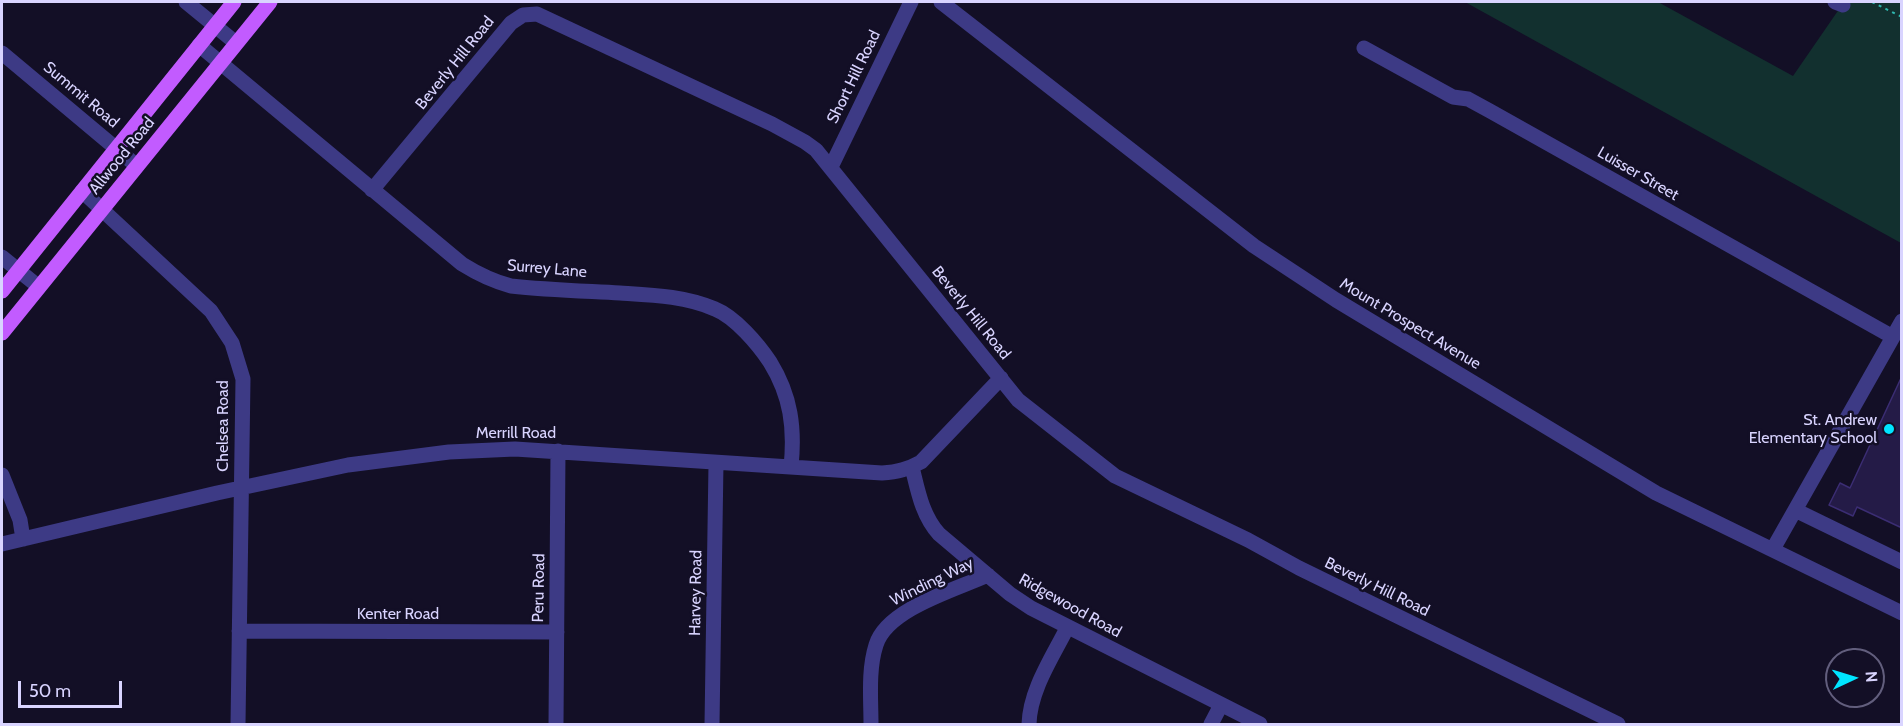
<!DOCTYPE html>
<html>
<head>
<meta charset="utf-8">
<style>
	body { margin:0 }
	#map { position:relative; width:1903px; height:726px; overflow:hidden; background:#130f26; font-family:Cabin,sans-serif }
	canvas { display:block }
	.frame { position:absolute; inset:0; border:3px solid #d9d4ff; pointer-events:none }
	.north { position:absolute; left:1825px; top:648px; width:60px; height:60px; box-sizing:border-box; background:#130f26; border:2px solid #625e7d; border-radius:50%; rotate:86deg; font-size:16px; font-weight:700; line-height:24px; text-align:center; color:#d9d4ff }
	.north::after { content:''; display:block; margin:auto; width:21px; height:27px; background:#00e5ff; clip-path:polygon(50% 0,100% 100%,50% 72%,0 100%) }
	.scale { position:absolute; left:18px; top:681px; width:104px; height:27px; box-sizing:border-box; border:3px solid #d9d4ff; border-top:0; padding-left:8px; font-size:18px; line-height:21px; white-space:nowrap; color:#d9d4ff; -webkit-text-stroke:4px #130f26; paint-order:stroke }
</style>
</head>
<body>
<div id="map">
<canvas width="1903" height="726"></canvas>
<div class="frame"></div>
<div class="north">N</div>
<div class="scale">50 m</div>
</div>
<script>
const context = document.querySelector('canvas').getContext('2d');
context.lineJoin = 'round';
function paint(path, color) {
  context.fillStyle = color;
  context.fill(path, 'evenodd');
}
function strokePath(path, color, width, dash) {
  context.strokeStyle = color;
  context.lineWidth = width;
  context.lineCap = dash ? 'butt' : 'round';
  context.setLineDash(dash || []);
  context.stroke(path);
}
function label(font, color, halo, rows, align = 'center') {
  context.font = font + ' Cabin,sans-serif';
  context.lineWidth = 5;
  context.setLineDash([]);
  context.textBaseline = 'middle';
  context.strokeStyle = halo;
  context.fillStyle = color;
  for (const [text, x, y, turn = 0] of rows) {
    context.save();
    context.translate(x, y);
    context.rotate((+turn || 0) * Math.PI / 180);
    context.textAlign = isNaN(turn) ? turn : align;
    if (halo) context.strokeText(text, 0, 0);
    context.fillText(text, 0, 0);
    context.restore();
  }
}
paint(new Path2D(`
	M1465,2H1658L1793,76L1844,2H1901V243Z`), '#12302f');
const building = new Path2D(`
	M1902,376V528L1857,507L1853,516L1829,505L1840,483L1850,488Z`);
paint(building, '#241b47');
strokePath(building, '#3b2d73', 1.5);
strokePath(new Path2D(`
	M1872,2L1902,17`), '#2fb8b0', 2, [3, 4.5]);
strokePath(new Path2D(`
	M186,2L236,43
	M941,2L1254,246L1336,300L1656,493L1902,613
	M1835,2L1843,5
	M199,45L462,264C478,274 492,281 511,286C547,290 584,291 620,293C652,295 685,296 715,309C735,317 758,344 770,362C791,396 795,428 791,467
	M1364,48L1453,97L1468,99L1490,111L1893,337
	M2,53L137,166
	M831,167L911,2
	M372,190L511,23L523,15L537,14L772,124L805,142L816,150L1018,400L1115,476L1248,540L1299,568L1618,724
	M82,191L211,311L232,343L243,379L238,724
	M2,257L39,287
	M912,467C918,491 922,515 939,534L1010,594L1031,608L1260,724
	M2,475L20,520L23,539
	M1795,510L1902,562
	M2,544L217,493L348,465L449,452L515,449L882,473C898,472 908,469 921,462L1001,378
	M1773,549L1902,321
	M239,631L557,632
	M556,724L558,451
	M712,724L716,463
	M871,724C871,699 868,670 876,645C887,609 955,590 988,575
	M1029,724C1030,690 1052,658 1067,628
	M1211,724L1221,705`), '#3d3a85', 15);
strokePath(new Path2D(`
	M2,291L234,2
	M2,333L270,2`), '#c25bff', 15);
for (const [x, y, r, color] of [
	[1889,429,6,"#00e5ff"]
]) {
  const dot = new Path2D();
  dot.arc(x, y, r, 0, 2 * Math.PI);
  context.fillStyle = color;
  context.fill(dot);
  strokePath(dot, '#130f26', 2);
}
label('16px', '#d9d4ff', '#130f26', [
	["Beverly Hill Road",455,63,-51],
	["Short Hill Road",854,77,-64],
	["Summit Road",81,95,40],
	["Allwood Road",122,156,-51],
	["Luisser Street",1638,174,30],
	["Surrey Lane",547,269,5],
	["Beverly Hill Road",971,313,51],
	["Mount Prospect Avenue",1410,324,31],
	["Chelsea Road",223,426,-90],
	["Merrill Road",516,433],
	["Winding Way",932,582,-26],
	["Beverly Hill Road",1377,587,26],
	["Peru Road",539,588,-89],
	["Harvey Road",696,593,-89],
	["Ridgewood Road",1070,606,29],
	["Kenter Road",398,614]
]);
label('16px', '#d9d4ff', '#130f26', [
	["St. Andrew",1877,420],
	["Elementary School",1877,438]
], 'right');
</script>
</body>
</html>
